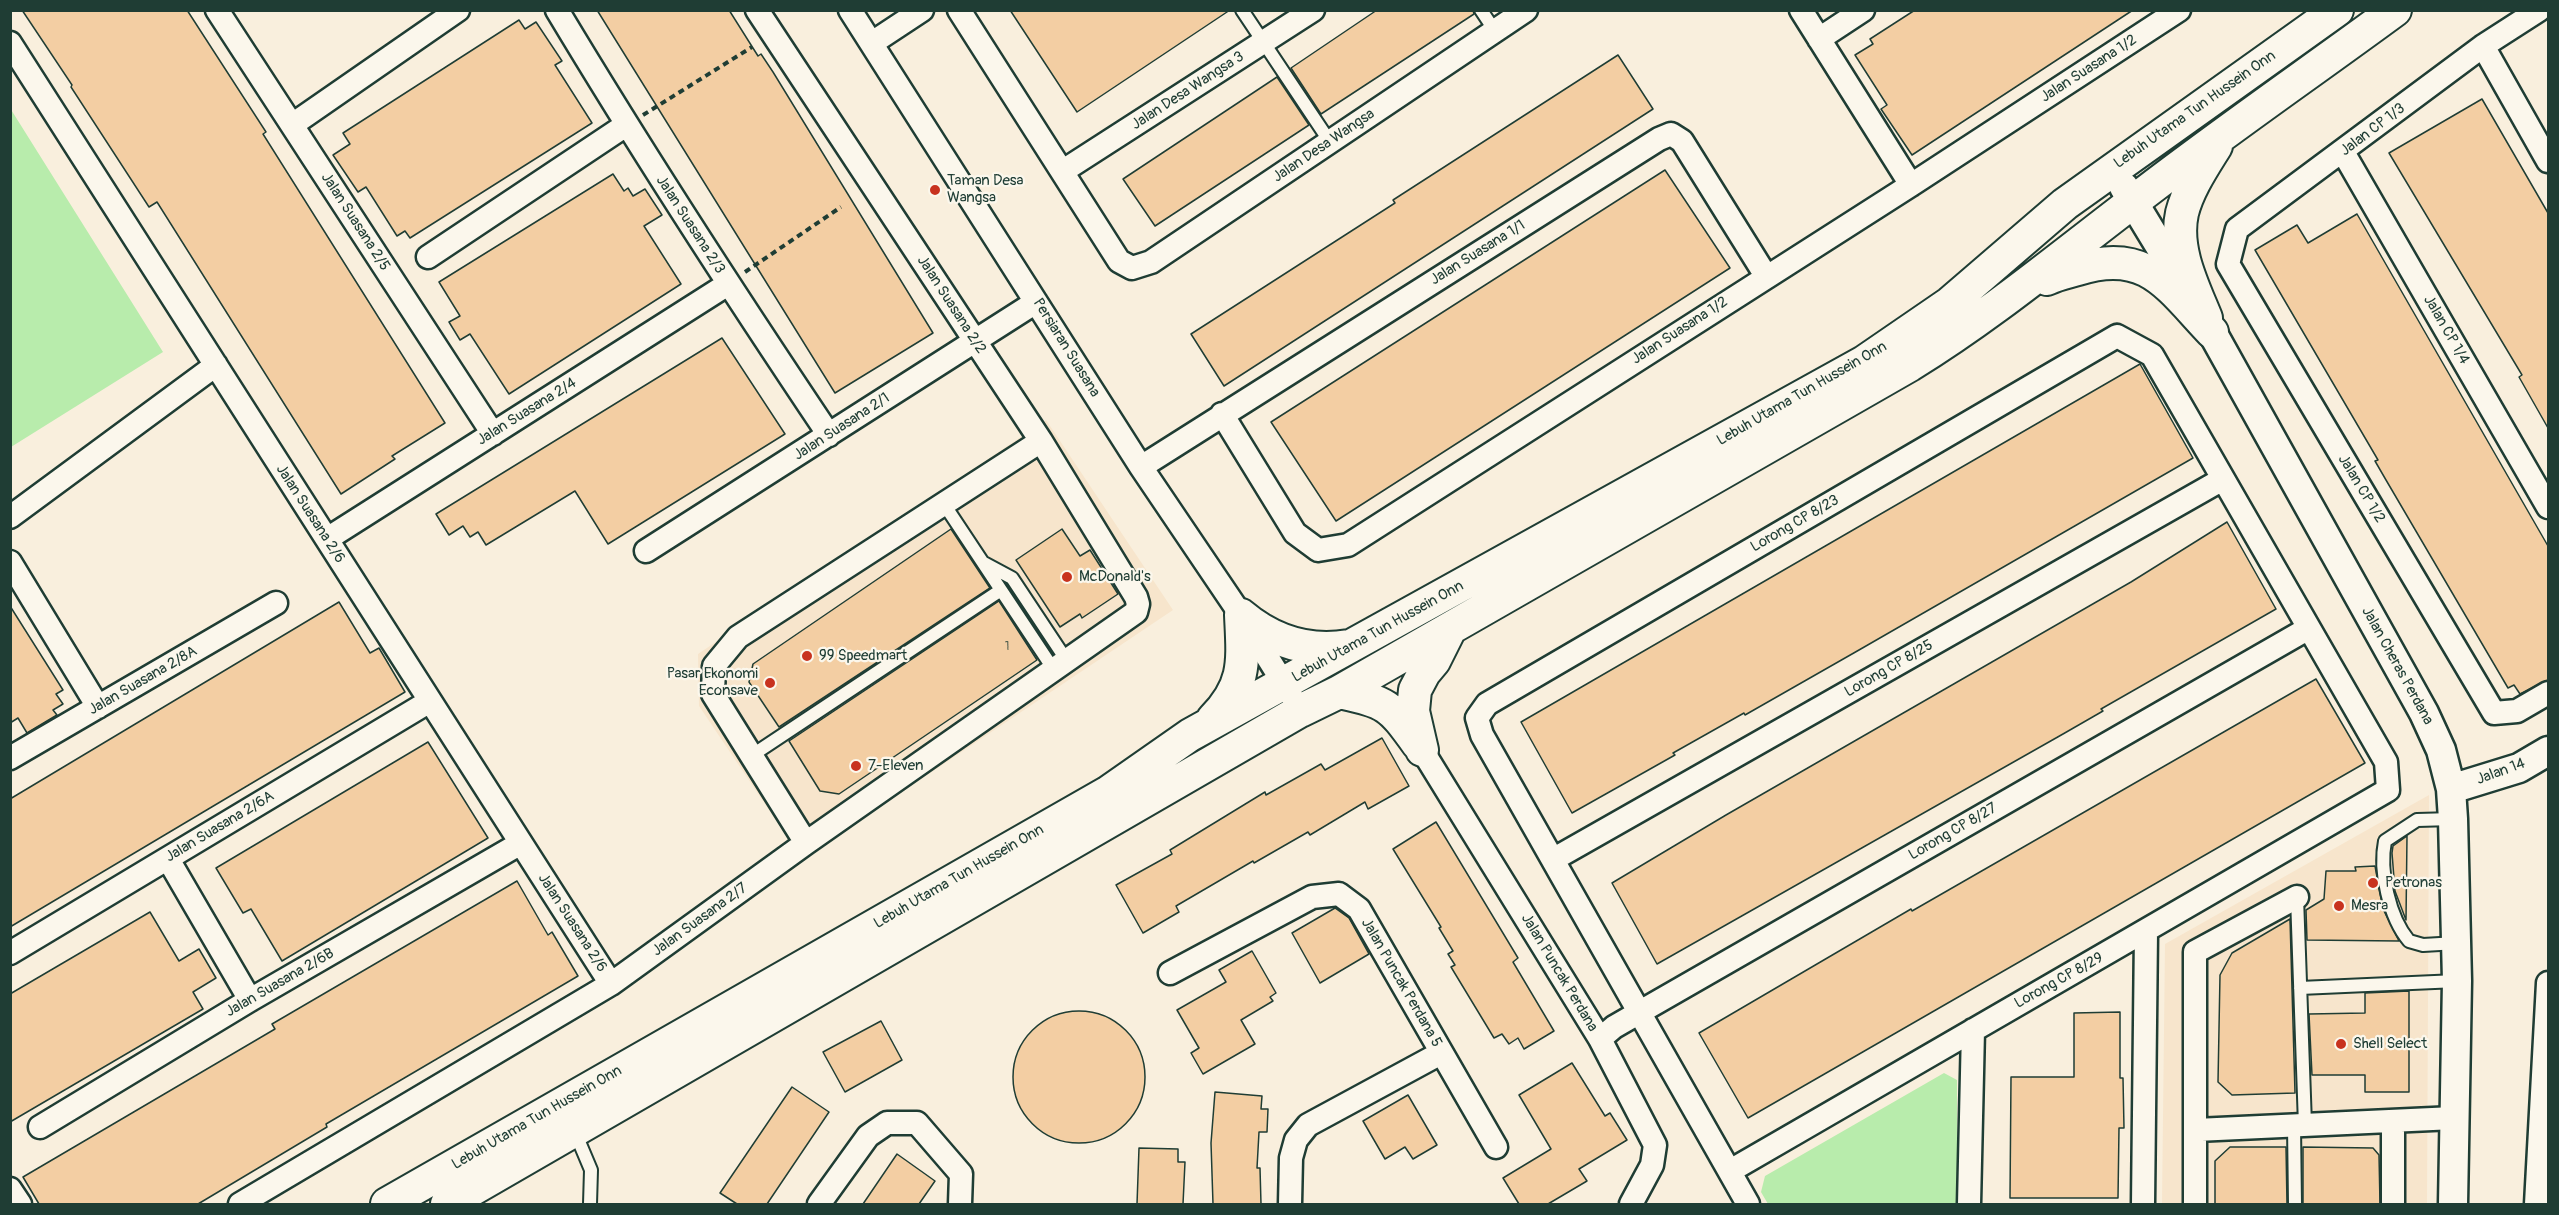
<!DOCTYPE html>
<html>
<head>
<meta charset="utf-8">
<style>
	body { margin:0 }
	#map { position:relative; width:2559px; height:1215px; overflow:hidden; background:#f9efdd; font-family:Pangolin,sans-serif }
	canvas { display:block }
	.frame { position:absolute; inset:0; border:12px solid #1f3d34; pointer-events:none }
</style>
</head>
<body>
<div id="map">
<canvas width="2559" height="1215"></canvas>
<div class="frame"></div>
</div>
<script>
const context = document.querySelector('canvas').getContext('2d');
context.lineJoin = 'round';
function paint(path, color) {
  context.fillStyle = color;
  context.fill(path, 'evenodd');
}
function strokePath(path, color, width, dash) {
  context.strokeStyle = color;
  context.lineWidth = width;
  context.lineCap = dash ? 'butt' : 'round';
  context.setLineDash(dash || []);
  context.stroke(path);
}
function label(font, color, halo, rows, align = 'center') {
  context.font = font + ' Pangolin,sans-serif';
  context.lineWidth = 4.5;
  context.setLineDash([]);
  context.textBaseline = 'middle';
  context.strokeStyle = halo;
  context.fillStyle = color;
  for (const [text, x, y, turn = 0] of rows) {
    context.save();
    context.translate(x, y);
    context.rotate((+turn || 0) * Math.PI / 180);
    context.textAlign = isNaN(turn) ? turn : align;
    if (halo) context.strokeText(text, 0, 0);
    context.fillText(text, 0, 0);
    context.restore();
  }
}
paint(new Path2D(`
	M1046,420L1173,610L802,859L699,706L698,654Z
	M2429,795L2427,1204H2162L2165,944Z`), '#f7e5cc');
paint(new Path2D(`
	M10,108L163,352L11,447H10Z
	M1944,1073L1957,1080V1204H1768L1761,1192L1765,1176Z`), '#b8ecac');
const building = new Path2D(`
	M22,10H187L266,132L263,134L445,423L392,456L395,459L341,494L157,202L149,207L71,87L72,85Z
	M597,10H729L758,56L761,54L773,72L933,333L835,393Z
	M1010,10H1230L1077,112Z
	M1377,10H1473L1474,14L1321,114L1291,68Z
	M1915,10H2133L1912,155L1881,109L1887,105L1855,55L1873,44L1870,39Z
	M519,20L525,29L536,22L562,61L555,65L592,123L410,238L405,231L397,236L366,187L358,192L333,155L350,144L343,133Z
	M1618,55L1653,109L1224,386L1191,334L1395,203L1393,200Z
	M1277,77L1309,125L1155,226L1123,179Z
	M2482,99L2548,213V428L2519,377L2522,375L2389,153Z
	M1665,170L1730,268L1336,521L1271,422Z
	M613,174L624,191L628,188L633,196L645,189L662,215L644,226L681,284L509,394L470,334L460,340L449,322L460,316L439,282Z
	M2357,214L2548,546V680L2520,694L2514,685L2508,688L2386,480L2375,461L2378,460L2255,250L2297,225L2308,243Z
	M722,338L785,434L608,544L575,491L486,545L478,532L470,537L463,526L449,535L436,514Z
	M2140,364L2193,458L1859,650L1745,715L1744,713L1673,753L1675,755L1572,813L1521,722Z
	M2227,522L2276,609L2101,709L2103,711L2063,734L1657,964L1612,883L1726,815L2131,582Z
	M951,529L990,588L779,727L749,682L753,664Z
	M1062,529L1080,556L1090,550L1118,594L1082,618L1080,614L1060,627L1016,560Z
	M999,601L1037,660L839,794L820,791L789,741Z
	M339,602L370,653L379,648L405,692L10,927V799Z
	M10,606L63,690L56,694L63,704L53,710L57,715L27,733L18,718L10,723Z
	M2316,679L2365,763L1748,1118L1699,1033L1911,909L1912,911Z
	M1382,738L1409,786L1368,809L1365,802L1310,835L1308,832L1254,863L1253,861L1176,906L1179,912L1143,933L1116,885L1172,854L1170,850L1265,792L1266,795L1321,764L1325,770Z
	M428,742L488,838L282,961L251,909L243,913L216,868Z
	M1436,822L1518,958L1513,962L1554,1031L1524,1049L1518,1038L1509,1044L1502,1034L1494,1038L1451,967L1455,965L1448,954L1453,951L1439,928L1441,927L1393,849Z
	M2407,836L2406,920L2395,891L2392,853L2393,846Z
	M2375,866L2383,909L2399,941L2307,940L2306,910L2324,899L2326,871H2356L2355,867Z
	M517,881L548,935L552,932L578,976L326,1124L327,1127L198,1204H39L23,1177L275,1029L272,1024Z
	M1335,908L1349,918L1369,954L1320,983L1292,933Z
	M150,912L179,961L199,949L216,978L193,992L203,1009L10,1122V994Z
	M2290,919L2295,1093L2232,1095L2218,1082L2220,975L2232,953Z
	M1252,951L1276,993L1270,997L1273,1001L1241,1020L1255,1044L1203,1074L1191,1053L1199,1048L1177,1010L1226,982L1219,970Z
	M2409,991V1092H2365V1075H2312L2309,1014L2365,1013V993Z
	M1013 1077a66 66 0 1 1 132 0a66 66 0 1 1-132 0Z
	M2120,1012V1078H2123L2124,1128H2119L2118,1198H2010L2011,1077H2074V1013Z
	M881,1021L902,1060L845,1092L823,1052Z
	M1572,1063L1605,1116L1610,1113L1627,1140L1579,1169L1587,1181L1548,1204H1519L1503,1178L1551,1149L1519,1095Z
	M792,1087L829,1112L767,1204H737L720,1193Z
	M1215,1092L1262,1096L1261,1109H1268L1267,1132H1259L1257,1168H1260L1261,1204H1213L1211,1143Z
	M1408,1095L1437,1145L1413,1159L1405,1147L1385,1159L1363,1121Z
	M2230,1147H2286L2287,1204H2215V1161Z
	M2303,1147L2373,1148L2379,1155L2380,1204H2303Z
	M1139,1148L1178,1149V1162H1185L1183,1204H1137Z
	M897,1154L935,1181L919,1204H863Z`);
paint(building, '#f3cea3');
strokePath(building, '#1f3d34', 1.5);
const service = new Path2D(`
	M1242,10L1330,142
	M1481,10L1495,31
	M944,504L1054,670
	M984,563L1012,578L1067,661
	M751,756L1001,590
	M2453,819L2417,820L2385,841C2379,871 2389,917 2409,941L2423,945L2457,943
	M2297,897L2305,1125
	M2300,988L2457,981
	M2294,1126L2295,1204
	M575,1132L591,1170L590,1204`);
const minor = new Path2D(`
	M217,10L493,434
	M557,10C644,155 735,295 829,435
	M850,10L1141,467L1241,615L1291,695
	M959,10L1119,261L1132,268L1151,262L1526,10
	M1801,10L1911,185
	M2539,10L2483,46L2237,229L2228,264L2494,713L2517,711L2548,693
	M1819,39L1863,10
	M10,43L611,984
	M872,43L922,10
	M2483,46L2548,161
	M292,125L458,10
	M2343,152L2548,507
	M1063,171L1313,10
	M428,257L626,125
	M1222,414L1295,533L1318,550L1348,545L1911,185L2179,10
	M1141,467L1659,139L1671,134L1682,141L1766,276
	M10,517L216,365
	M327,539L728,284
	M646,551L1036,302
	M10,562L98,707
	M1422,750L1600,1039L1655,1145L1652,1165L1631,1204
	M10,758L276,603
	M806,843L713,694L714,666L738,637L1041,441
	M168,859L250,1000
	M1554,859L2223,479
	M10,953L430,701
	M1170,973L1312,897L1339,894L1359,909L1496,1147
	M1600,1039L1614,1027L1640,1012L2309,628
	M40,1127L250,1000L521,843
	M2196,1130L2454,1118
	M1730,1171C1949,1044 2169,919 2388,790L2386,762L2152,355L2117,336L1487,704L1477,718L1482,735L1748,1204
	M10,1189L20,1204
	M240,1204L611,984L806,843L1136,612L1138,604L1136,597L1041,441L757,10
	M819,1204L868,1136L887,1123H917L961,1174L960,1204
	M1290,1204L1291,1158L1296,1140L1308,1125L1441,1053
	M1969,1204L1973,1030
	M2143,1204L2146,932
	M2195,1204V952L2297,897
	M2393,1204V1121
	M2536,1204L2548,983`);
const tertiary = new Path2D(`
	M2124,187L2212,332L2424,713L2441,750L2451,789L2453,819L2457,981L2453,1204
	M2451,789L2519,768L2548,751`);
const secondary = new Path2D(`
	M2047,279C2057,274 2068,272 2078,269C2147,247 2169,287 2212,332
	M2206,318C2193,286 2174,249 2182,213C2188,189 2203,167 2216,146
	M1241,615C1272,641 1308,653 1349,646
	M1339,692C1388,703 1389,704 1418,744
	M1213,719C1247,685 1243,660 1241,615
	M1422,750L1413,711L1415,690L1424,673L1434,661L1450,629
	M387,1204L1107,793L1190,735L1864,362L1950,303L2065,204L2337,10
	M447,1204L1300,711L1339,692L1910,365C1991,315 2059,258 2134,201C2219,135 2308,74 2395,10`);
strokePath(service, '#1f3d34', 16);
strokePath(minor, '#1f3d34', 27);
strokePath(tertiary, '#1f3d34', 33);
strokePath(secondary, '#1f3d34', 36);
strokePath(new Path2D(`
	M643,115L752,47
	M745,272L841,207`), '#1f3d34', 4, [6, 4.5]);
strokePath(service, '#fbf7ec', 12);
strokePath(minor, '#fbf7ec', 22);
strokePath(tertiary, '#fbf7ec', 28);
strokePath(secondary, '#fbf7ec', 32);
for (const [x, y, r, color] of [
	[935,190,6,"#c8321e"],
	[1067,577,6,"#c8321e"],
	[807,656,6,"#c8321e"],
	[770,683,6,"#c8321e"],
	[856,766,6,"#c8321e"],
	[2373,883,6,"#c8321e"],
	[2339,906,6,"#c8321e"],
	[2341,1044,6,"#c8321e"]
]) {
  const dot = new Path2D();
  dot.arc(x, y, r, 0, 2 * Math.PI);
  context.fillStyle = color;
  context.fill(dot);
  strokePath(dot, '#fbf7ec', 2);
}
label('12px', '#546150', null, [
	["1",1007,647]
]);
label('15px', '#1f3d34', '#fbf7ec', [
	["Jalan Suasana 1/2",2089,69,-33],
	["Jalan Desa Wangsa 3",1188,91,-33],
	["Lebuh Utama Tun Hussein Onn",2195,110,-35],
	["Jalan CP 1/3",2373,130,-37],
	["Jalan Desa Wangsa",1324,146,-34],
	["Jalan Suasana 2/5",355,222,57],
	["Jalan Suasana 2/3",690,225,57],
	["Jalan Suasana 1/1",1478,253,-32],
	["Jalan Suasana 2/2",951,305,57],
	["Jalan CP 1/4",2446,330,60],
	["Jalan Suasana 1/2",1680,331,-33],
	["Persiaran Suasana",1066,348,58],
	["Lebuh Utama Tun Hussein Onn",1802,394,-30],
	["Jalan Suasana 2/4",527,412,-32],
	["Jalan Suasana 2/1",842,427,-33],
	["Jalan CP 1/2",2361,489,59],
	["Jalan Suasana 2/6",310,514,57],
	["Lorong CP 8/23",1795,524,-30],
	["Lebuh Utama Tun Hussein Onn",1378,632,-29],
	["Jalan Cheras Perdana",2397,666,61],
	["Lorong CP 8/25",1889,669,-30],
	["Jalan Suasana 2/8A",143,681,-30],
	["Jalan 14",2501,772,-20],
	["Jalan Suasana 2/6A",220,827,-31],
	["Lorong CP 8/27",1953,832,-30],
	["Lebuh Utama Tun Hussein Onn",959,877,-30],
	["Jalan Suasana 2/7",700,920,-36],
	["Jalan Suasana 2/6",572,923,57],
	["Jalan Puncak Perdana",1559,973,59],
	["Lorong CP 8/29",2059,981,-29],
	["Jalan Suasana 2/6B",280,983,-30],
	["Jalan Puncak Perdana 5",1401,983,60],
	["Lebuh Utama Tun Hussein Onn",537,1118,-30]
]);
label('15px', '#1f3d34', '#fbf7ec', [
	["Taman Desa",947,181],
	["Wangsa",947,198],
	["McDonald's",1079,577],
	["99 Speedmart",819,656],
	["Pasar Ekonomi",758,674,"right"],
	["Econsave",758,691,"right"],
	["7-Eleven",868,766],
	["Petronas",2385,883],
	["Mesra",2351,906],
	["Shell Select",2353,1044]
], 'left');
</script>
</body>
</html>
